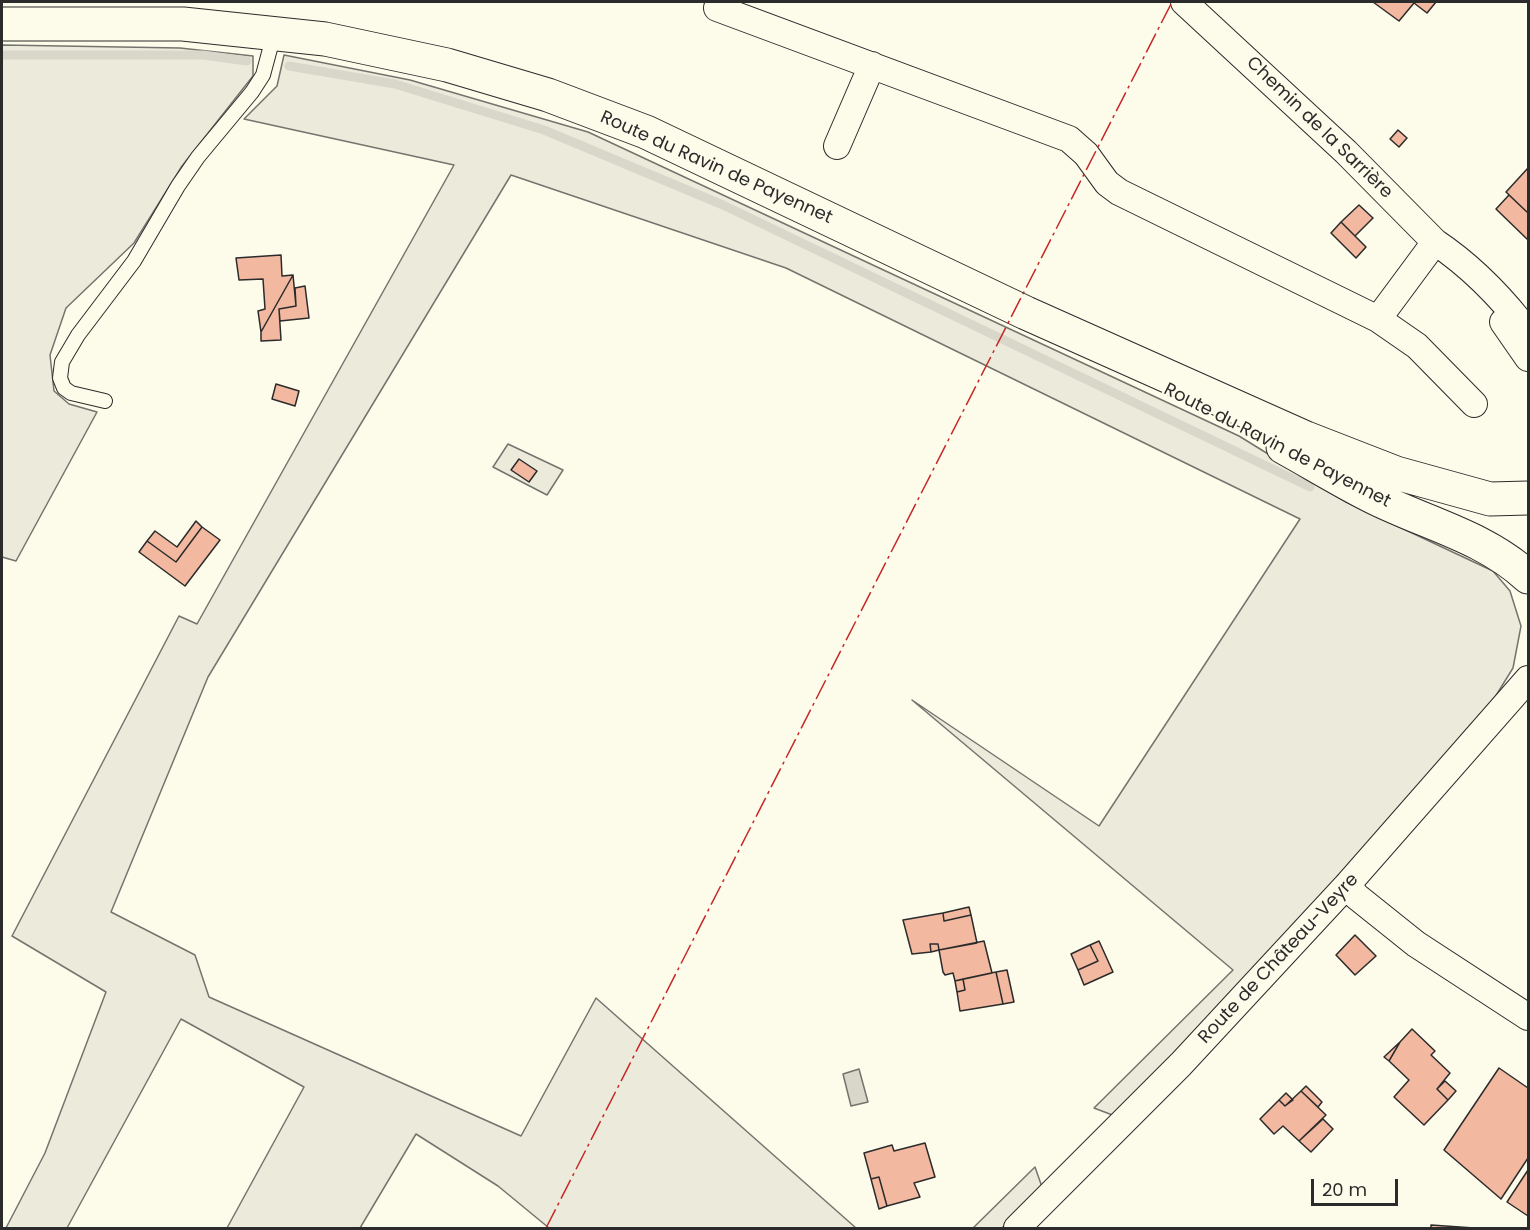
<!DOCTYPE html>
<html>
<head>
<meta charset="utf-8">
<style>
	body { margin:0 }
	#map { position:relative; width:1530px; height:1230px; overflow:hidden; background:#fdfbea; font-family:Poppins,sans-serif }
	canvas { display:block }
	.frame { position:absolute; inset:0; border:3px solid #2b2b2b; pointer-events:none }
	.scale { position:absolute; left:1311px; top:1179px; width:87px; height:27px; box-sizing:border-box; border:3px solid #2b2b2b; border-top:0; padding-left:8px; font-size:18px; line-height:21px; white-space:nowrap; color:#2b2b2b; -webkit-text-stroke:4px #fdfbea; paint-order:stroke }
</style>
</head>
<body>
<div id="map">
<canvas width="1530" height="1230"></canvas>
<div class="frame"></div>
<div class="scale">20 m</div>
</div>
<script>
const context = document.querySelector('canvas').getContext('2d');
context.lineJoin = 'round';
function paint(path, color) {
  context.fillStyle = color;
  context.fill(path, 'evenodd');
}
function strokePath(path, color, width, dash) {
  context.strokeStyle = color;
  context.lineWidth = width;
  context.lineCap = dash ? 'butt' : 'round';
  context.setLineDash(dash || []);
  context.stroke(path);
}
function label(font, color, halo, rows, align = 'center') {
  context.font = font + ' Poppins,sans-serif';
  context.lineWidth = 4.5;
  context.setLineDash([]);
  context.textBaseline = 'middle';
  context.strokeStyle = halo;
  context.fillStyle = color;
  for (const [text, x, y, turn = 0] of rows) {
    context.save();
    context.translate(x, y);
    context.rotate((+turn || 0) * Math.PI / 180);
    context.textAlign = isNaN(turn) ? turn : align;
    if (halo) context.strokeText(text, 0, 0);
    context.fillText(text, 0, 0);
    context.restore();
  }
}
const green = new Path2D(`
	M2,45L180,48L253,56V76L182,166L134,243L66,308L50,355L54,391L69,404L97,412L16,561L2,557Z
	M284,55L410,80L588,132L1239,436L1346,502L1493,571L1510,591L1521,626L1513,668L1487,710L1237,995L1115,1116L1094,1108L1233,970L912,700L1099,826L1300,519L786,268L511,175L208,677L111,912L195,955L209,997L521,1136L596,998L856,1228H549L498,1186L416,1134L360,1228H227L304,1087L181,1019L67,1228H6L45,1153L106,992L12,936L179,616L197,624L454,165L244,119L277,86Z
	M508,444L563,470L547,495L493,467Z
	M1035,1167L1042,1187L1002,1228H973Z`);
paint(green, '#ecebdb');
strokePath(green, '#74746e', 1.5);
const water = new Path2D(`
	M859,1069L868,1102L851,1106L843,1074Z`);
paint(water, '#d8d7c9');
strokePath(water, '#74746e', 1.5);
strokePath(new Path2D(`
	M2,55H203L247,61
	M289,66L395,84L544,130L723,205L1310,487`), '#d8d7c9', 9);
const building = new Path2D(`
	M1373,2H1436L1427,13L1414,3L1399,21Z
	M1398,130L1407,138L1399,147L1390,139Z
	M1528,168V213L1506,192Z
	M1509,195L1528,213V240L1496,209Z
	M1359,205L1373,218L1355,236L1341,222Z
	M1341,222L1366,247L1356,258L1331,233Z
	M281,255L282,276L293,275L261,332L258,311L265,309L263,279L239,280L236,258Z
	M293,275L296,306L279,309L281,340L261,341V332Z
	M305,286L309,318L280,321L279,309L296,306L295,288Z
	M276,384L299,391L295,406L272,399Z
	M519,459L537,471L529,482L511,470Z
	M196,521L202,527L176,562L147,541L155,531L177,547Z
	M202,527L220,540L185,586L139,552L147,541L176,562Z
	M969,907L971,915L944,921L943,913Z
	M943,913L944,921L971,915L977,943L939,950L938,944H930L931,952L912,954L903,920Z
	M1355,935L1376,956L1355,975L1336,955Z
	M984,941L992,973L955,981L953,973L945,975L943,972L939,950Z
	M1099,941L1113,972L1084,985L1078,970L1098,961L1090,945Z
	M930,944H938L939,950L931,952Z
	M1090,945L1098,961L1078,970L1071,954Z
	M1007,970L1014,1002L1003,1004L996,972Z
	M996,972L1003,1004L960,1011L957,992L965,990L963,979Z
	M963,979L965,990L957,992L955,981Z
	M1412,1029L1435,1051L1431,1055L1450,1073L1437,1089L1448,1100L1424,1125L1394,1097L1409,1080L1389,1061L1400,1042Z
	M1400,1042L1389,1061L1384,1057Z
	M1499,1068L1528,1088V1158L1501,1199L1444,1150Z
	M1445,1081L1456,1091L1448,1100L1437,1089Z
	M1306,1086L1322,1102L1318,1107L1301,1091Z
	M1301,1091L1326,1115L1299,1141L1283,1126L1274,1134L1260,1119L1279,1100L1285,1106Z
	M1286,1093L1293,1100L1285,1106L1279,1100Z
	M1323,1119L1333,1129L1311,1152L1299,1141Z
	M925,1143L935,1177L914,1183L920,1197L887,1206L879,1177L871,1179L864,1153L892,1145L894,1151Z
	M1528,1170V1216L1507,1202Z
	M879,1177L887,1206L879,1209L871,1179Z
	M1431,1225L1474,1228H1431Z`);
paint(building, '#f2b8a0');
strokePath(building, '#2b2b2b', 1.5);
const service = new Path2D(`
	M105,401L71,393L64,388L60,378L62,362L78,335L134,261L178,186L198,157L252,92L263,75L274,34`);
const minor = new Path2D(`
	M1184,2L1346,152L1435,242C1471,266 1502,298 1528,332
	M717,8L1069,139L1086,154L1107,183L1119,192L1378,319L1417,346L1474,404
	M837,146L872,65
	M1378,319L1435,242
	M1503,322L1528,358
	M1348,884L1356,896L1416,944L1528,1017
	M1017,1228L1181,1064L1348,884L1528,679`);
const tertiary = new Path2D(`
	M2,24H183L325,39L447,65L548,95L646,132L1026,313L1306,438L1396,473L1490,499L1528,498
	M1283,447C1312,463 1341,481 1371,496C1424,523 1484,536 1528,577`);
strokePath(service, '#2b2b2b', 16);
strokePath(minor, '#2b2b2b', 28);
strokePath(tertiary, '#2b2b2b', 35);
strokePath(service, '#fdfbea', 14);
strokePath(minor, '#fdfbea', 26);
strokePath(tertiary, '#fdfbea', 33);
strokePath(new Path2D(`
	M546,1228L1172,2`), '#c62828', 1.5, [21, 4.5, 3, 4.5]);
label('18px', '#2b2b2b', '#fdfbea', [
	["Chemin de la Sarrière",1319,128,44],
	["Route du Ravin de Payennet",716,168,24],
	["Route du Ravin de Payennet",1277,446,27],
	["Route de Château-Veyre",1279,959,-47]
]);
</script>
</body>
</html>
